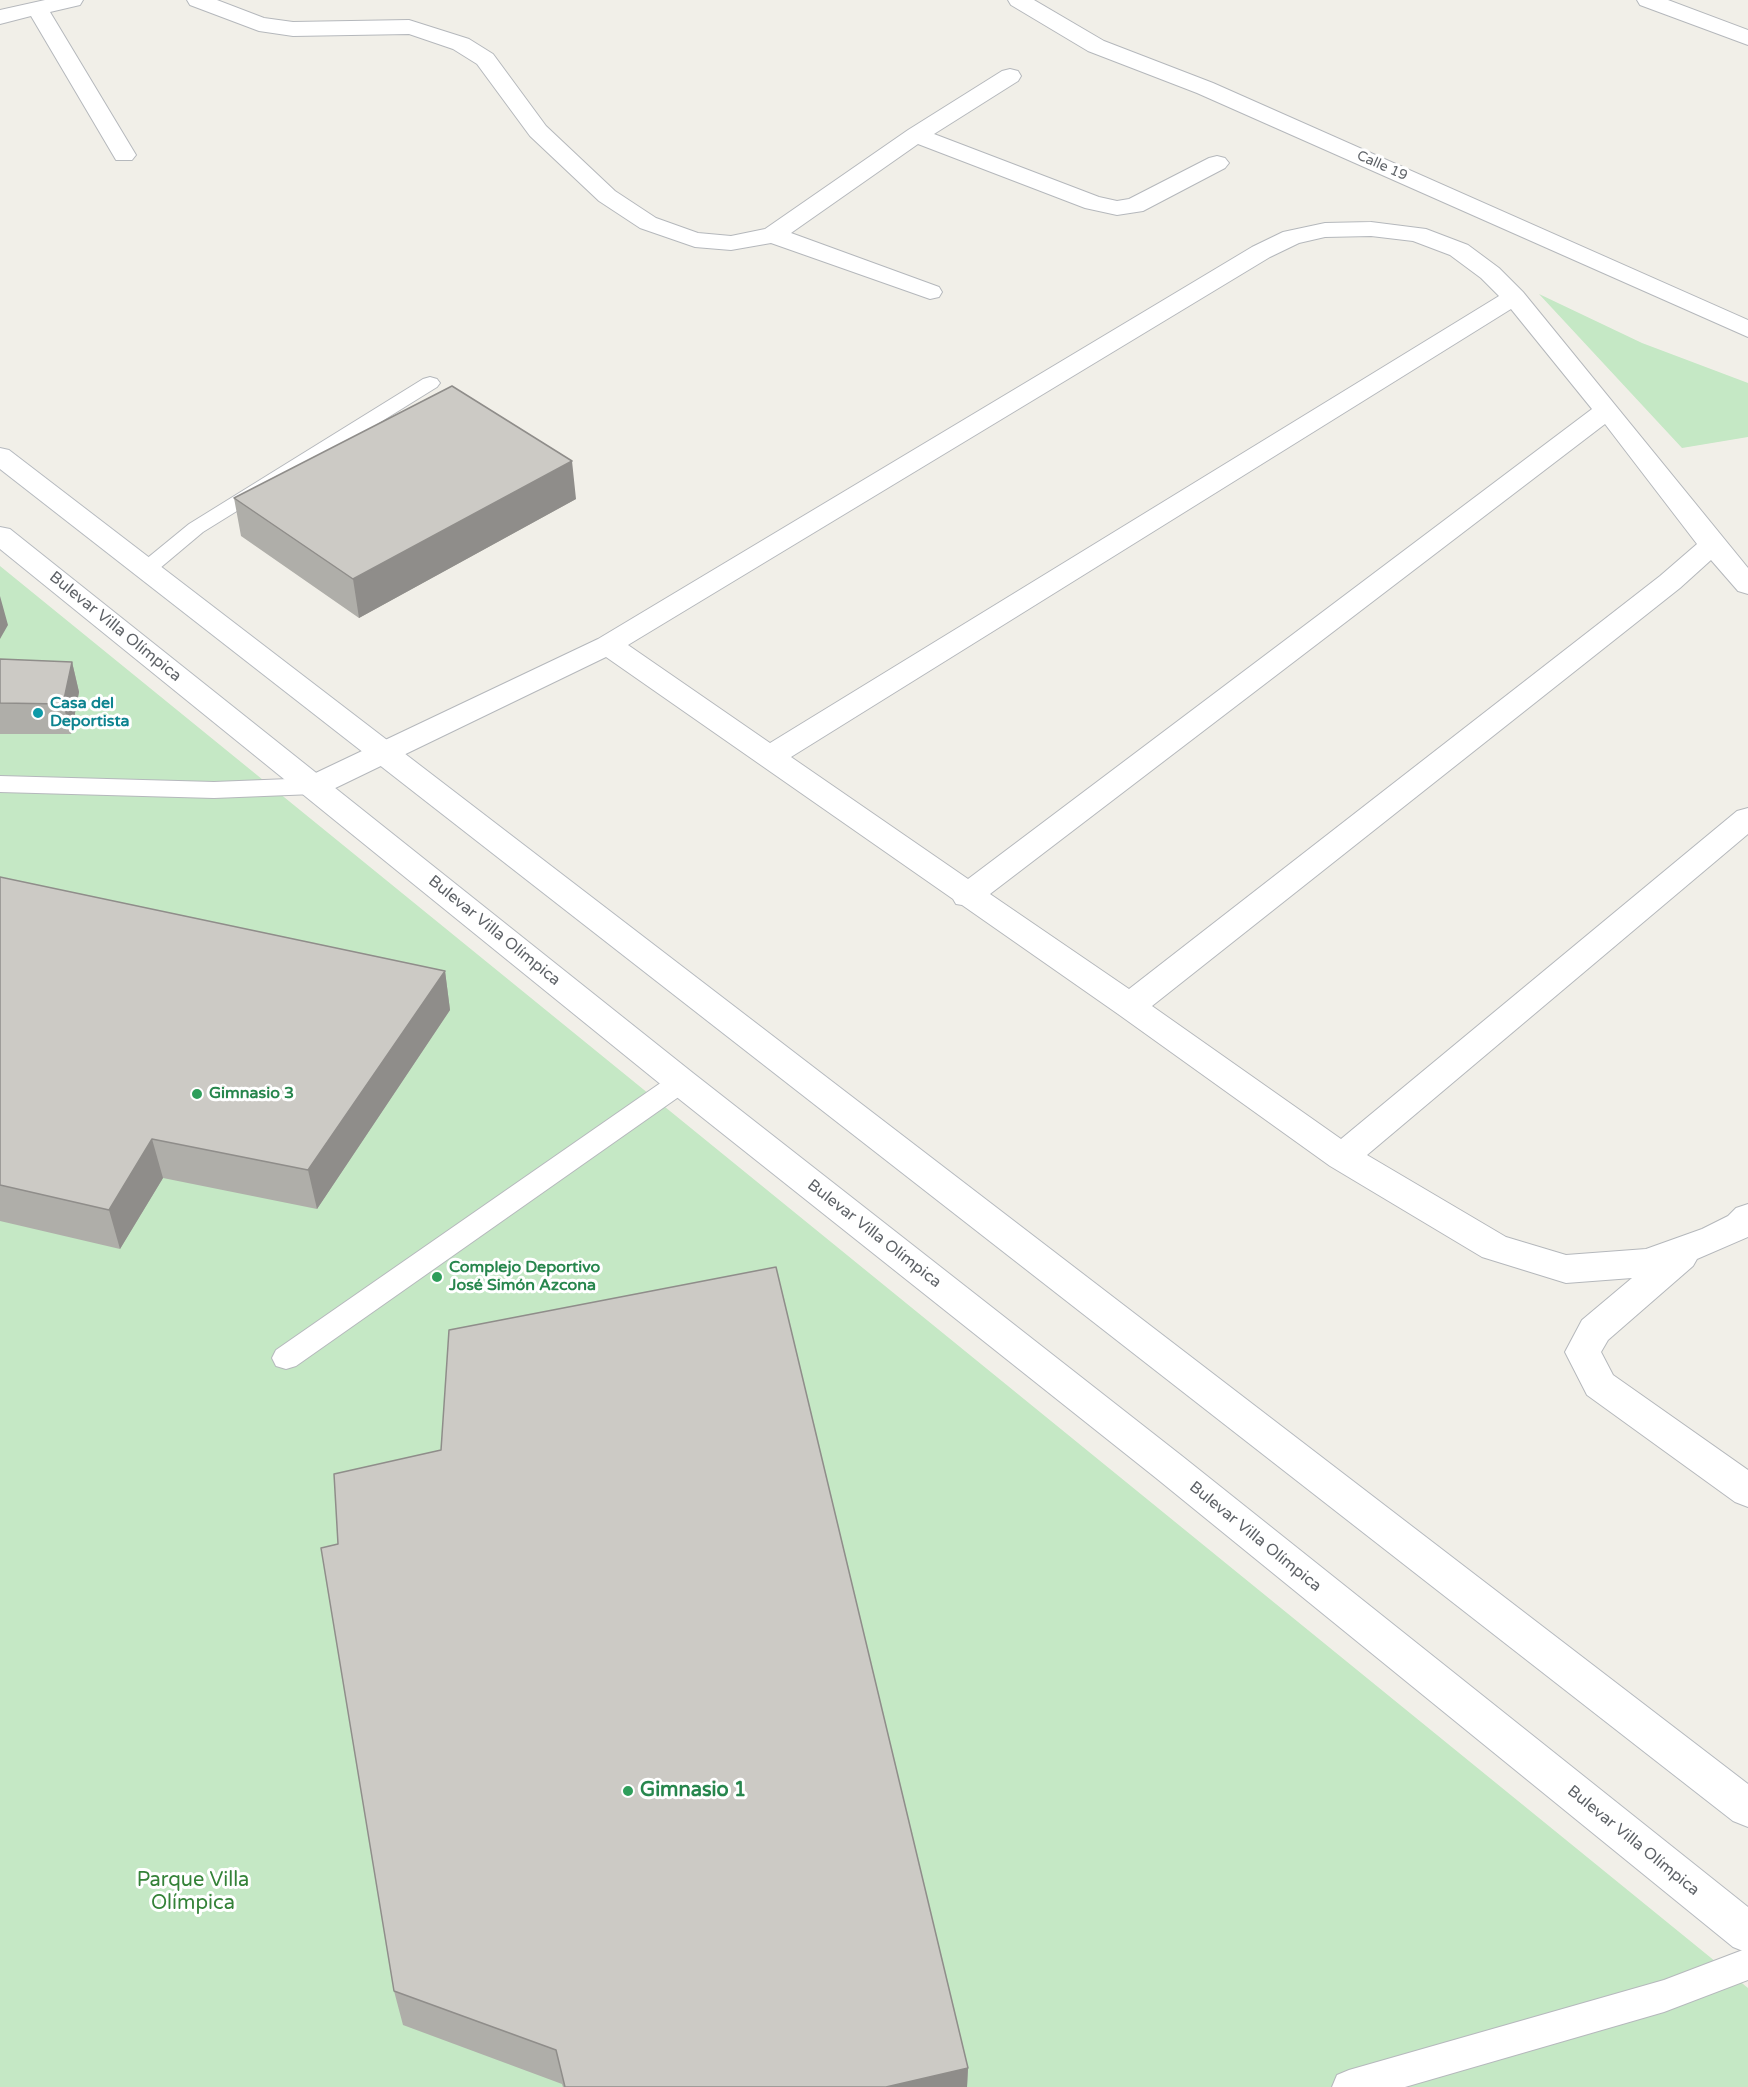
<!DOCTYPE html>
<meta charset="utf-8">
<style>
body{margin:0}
canvas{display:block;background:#f1efe8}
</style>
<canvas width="1748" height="2087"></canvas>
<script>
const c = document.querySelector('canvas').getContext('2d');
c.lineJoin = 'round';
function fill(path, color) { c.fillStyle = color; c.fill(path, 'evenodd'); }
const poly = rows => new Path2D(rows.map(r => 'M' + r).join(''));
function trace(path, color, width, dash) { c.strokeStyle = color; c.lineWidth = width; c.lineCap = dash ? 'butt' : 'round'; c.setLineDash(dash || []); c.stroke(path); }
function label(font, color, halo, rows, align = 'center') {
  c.font = font + ' "Varela Round",sans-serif'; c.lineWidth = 6; c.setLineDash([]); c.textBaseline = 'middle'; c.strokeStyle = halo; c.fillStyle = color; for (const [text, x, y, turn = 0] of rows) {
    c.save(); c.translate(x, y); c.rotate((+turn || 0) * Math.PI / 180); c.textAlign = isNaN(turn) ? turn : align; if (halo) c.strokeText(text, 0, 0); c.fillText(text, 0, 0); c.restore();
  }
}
const green = poly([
 [1539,294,1642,343,1748,383,1748,437,1682,448],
 [0,566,1748,1988,1748,2087,0,2087]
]);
const service = poly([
 [430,377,437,379,440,383,437,387,203,532,153,574,145,575,137,574,134,569,189,524,423,379,430,377],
 [0,776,214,782,314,778,322,781,326,786,322,791,314,794,214,798,0,792,0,776],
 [681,1073,690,1075,694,1082,690,1089,296,1366,286,1369,276,1366,272,1358,276,1350,672,1075,681,1073],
 [1748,1948,1748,1980,1664,2012,1405,2087,1332,2087,1337,2075,1349,2070,1664,1980,1748,1948]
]);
const minor = poly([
 [45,0,83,0,80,5,50,12,136,155,132,160,116,160,31,16,0,24,0,10,45,0],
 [187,0,217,0,264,18,293,22,409,20,469,39,493,54,546,126,615,191,656,218,698,233,731,236,765,229,908,130,1002,71,1010,69,1018,71,1021,76,1018,81,934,134,1099,197,1117,201,1129,199,1209,158,1217,156,1225,158,1229,163,1225,168,1143,211,1117,215,1085,208,918,144,791,233,939,287,942,292,939,297,930,299,771,243,731,250,695,247,640,228,599,201,530,136,477,64,453,49,409,34,293,36,259,31,190,5,187,0],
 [1008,0,1034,0,1104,41,1213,83,1748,320,1748,337,1197,93,1088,51,1011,5,1008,0],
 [1637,0,1668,0,1748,30,1748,45,1640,5,1637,0],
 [1371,222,1426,229,1468,245,1499,268,1523,292,1748,568,1748,594,1738,591,1711,560,1680,588,1152,1006,1341,1139,1737,811,1748,808,1748,834,1367,1155,1506,1237,1566,1255,1646,1249,1702,1229,1728,1216,1736,1208,1748,1204,1748,1237,1697,1259,1693,1266,1608,1340,1601,1352,1613,1375,1748,1470,1748,1507,1735,1502,1587,1395,1565,1352,1582,1320,1632,1278,1566,1283,1482,1257,1330,1166,1118,1014,962,905,956,904,953,899,606,657,325,793,314,796,303,793,299,786,303,779,598,639,1252,247,1283,232,1325,223,1371,222],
 [1371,236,1413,241,1450,255,1481,278,1499,296,770,743,628,645,1270,257,1299,243,1325,237,1371,236],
 [1511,309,1592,409,968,879,791,757,1511,309],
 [1605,424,1697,544,1660,576,1129,989,990,894,1605,424]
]);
const secondary = poly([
 [0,448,9,450,1748,1784,1748,1827,1733,1821,0,469,0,448],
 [0,527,10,529,693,1073,1182,1456,1748,1907,1748,1953,1733,1947,1156,1478,669,1091,0,549,0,527]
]);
const wall = poly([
 [234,498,576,499,359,618,241,536],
 [0,659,72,662,79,692,71,734,0,734],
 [0,877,445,971,450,1010,317,1209,163,1178,120,1249,0,1221],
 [394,1991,968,2068,967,2087,563,2087,562,2084,403,2025]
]);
const shadedWall = poly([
 [572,461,576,499,359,618,353,579],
 [0,596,8,625,0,639],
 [72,662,79,692,71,734,63,704],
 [445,971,450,1010,317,1209,308,1170],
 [152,1139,163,1178,120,1249,109,1210],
 [968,2068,967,2087,886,2087]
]);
const building = poly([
 [452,386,572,461,353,579,234,498,452,386],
 [0,659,72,662,63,704,0,703,0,659],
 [0,877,445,971,308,1170,152,1139,109,1210,0,1185,0,877],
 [776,1267,968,2068,886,2087,565,2087,556,2050,394,1991,321,1548,338,1544,334,1474,441,1450,449,1330,776,1267]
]);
const markers = [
 [38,713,6,"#0f9aa8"],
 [197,1094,6,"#2e9e5b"],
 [437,1277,6,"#2e9e5b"],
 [628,1791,6,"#2e9e5b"]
];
const farStreetnames = [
 ["Calle 19",1382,166,24]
];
const streetNames = [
 ["Bulevar Villa Olímpica",115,627,39],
 ["Bulevar Villa Olímpica",494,931,39],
 ["Bulevar Villa Olímpica",874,1234,38],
 ["Bulevar Villa Olímpica",1255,1537,39],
 ["Bulevar Villa Olímpica",1633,1841,39]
];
const cultureNames = [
 ["Casa del",50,704],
 ["Deportista",50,722]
];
const leisureNames = [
 ["Gimnasio 3",209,1094],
 ["Complejo Deportivo",449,1268],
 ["José Simón Azcona",449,1286]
];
const nearLeisurenames = [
 ["Gimnasio 1",640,1791]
];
const nearParknames = [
 ["Parque Villa",193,1881],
 ["Olímpica",193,1904]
];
fill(green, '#c5e8c5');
trace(service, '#b5b8bc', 2);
trace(minor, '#b5b8bc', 2);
trace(secondary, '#b6babf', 2);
fill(service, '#fff');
fill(minor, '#fff');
fill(secondary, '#fff');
fill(wall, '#afaea9');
fill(shadedWall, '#8f8d8a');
fill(building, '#cccac5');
trace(building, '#8f8d8a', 1.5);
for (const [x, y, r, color] of markers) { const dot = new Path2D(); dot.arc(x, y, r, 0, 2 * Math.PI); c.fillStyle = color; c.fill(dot); trace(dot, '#fff', 2); }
label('14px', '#5f6368', '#fff', farStreetnames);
label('16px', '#5f6368', '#fff', streetNames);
label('bold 16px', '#0d838f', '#fff', cultureNames, 'left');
label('bold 16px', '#27864d', '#fff', leisureNames, 'left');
label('bold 20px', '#27864d', '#fff', nearLeisurenames, 'left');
label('20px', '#348238', '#fff', nearParknames);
</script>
